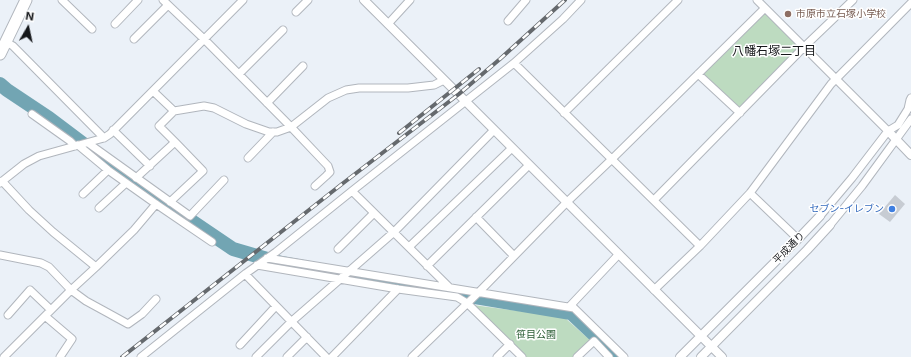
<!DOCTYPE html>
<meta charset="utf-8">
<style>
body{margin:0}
#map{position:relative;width:911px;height:357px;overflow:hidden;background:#ebf1f8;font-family:Inter,sans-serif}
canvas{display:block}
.north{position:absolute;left:8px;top:8px;width:40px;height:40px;-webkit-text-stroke:3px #fff;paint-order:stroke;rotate:9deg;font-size:11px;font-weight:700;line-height:16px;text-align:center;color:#15171a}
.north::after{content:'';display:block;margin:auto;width:14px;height:18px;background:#15171a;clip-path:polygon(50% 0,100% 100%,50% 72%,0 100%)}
</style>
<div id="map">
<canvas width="911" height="357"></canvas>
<div class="north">N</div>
</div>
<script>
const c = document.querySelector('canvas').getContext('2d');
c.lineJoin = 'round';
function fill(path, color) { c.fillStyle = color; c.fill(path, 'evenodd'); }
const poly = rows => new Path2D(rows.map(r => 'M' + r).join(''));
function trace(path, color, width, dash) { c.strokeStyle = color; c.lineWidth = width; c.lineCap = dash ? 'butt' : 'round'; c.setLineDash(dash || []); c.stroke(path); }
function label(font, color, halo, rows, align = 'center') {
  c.font = font + ' Inter,"Noto Sans JP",sans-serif'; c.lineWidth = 3; c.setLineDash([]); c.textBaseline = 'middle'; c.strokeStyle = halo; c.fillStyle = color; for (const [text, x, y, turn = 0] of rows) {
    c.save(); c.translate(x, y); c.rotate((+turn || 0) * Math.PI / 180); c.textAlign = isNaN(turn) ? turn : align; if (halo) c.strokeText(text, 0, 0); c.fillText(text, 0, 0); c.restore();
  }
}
const green = poly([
 [765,11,802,47,740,110,701,74],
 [473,305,564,317,591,341,574,357,524,357]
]);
const river = poly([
 [0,84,7,90,49,118,134,182,233,249,281,263,391,283,571,313,618,357]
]);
const building = poly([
 [895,195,905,204,890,222,879,214]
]);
const minor = poly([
 [62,0,92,29],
 [163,0,204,39,291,127,328,166,330,172,326,176,315,186],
 [757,0,888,131],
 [296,12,308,0],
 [508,21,526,0],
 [115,24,138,0],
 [388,24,410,0],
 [134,39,168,5],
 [6,42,13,46,104,138],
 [514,63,700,246],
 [239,74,283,30],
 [698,74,740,113],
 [153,91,174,111],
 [267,103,303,66],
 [564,113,678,0],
 [32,114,70,141,75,146],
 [113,130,150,166],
 [88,143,190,216,224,180],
 [78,145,108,170,156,204,212,242],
 [248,158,273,132],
 [136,178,175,142,159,126,174,111,204,106,214,108,246,124,269,132,277,132,291,127,328,98,346,90,359,88,408,88,434,85,444,80],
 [2,181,29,210,53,232,96,267],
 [0,183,24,164,39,156,86,143,104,138,110,134,243,0],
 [352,191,449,287],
 [750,193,798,239],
 [83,194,108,170],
 [654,200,804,47,853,0],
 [170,202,203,171,175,142],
 [99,208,126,183],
 [820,216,852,178,888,131,898,125,908,109,910,100,911,98],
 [476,217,514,256],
 [830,225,862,186,911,119],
 [409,247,512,148],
 [338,249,374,213],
 [0,255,41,263,49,267,71,290,86,301,108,313,128,324,142,314,156,299],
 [267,258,574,308,624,357],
 [257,265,398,289,457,297,467,303,522,357],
 [427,266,529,165],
 [245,274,326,357],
 [654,290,700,246,750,193,831,84,911,3],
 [569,307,619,254],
 [8,315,30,290,51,310],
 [45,316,72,339,60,357],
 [240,345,276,306],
 [4,357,71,290,96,267,134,230,156,204],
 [141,357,245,274,276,252,352,191,514,63,563,19,581,0],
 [256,357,291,322,394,232,494,130],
 [287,357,307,337],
 [332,357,398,289],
 [412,357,478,293,567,202,612,159,765,8],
 [497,357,510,344],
 [577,357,594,341,609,357]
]);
const tertiary = poly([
 [364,0,722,357],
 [888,131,911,155],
 [680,357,798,239,820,216],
 [701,357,807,250,830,225]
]);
const primary = poly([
 [0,54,26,0]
]);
const rail = poly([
 [399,133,479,69],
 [122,357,342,184,459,94,500,59,565,0]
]);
const markers = [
 [788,14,4,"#8d6e63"],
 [892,209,4,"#3f7fe0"]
];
const educationNames = [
 ["市原市立石塚小学校",796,14]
];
const shopNames = [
 ["セブン-イレブン",884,209]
];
const streetNames = [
 ["平成通り",789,248,-45]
];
const parkNames = [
 ["笹目公園",536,335]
];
const quarterNames = [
 ["八幡石塚二丁目",774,51]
];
fill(green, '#bddbc0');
trace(river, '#72a5b3', 14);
fill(building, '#c7ccd3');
trace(minor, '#b1b6bd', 9);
trace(tertiary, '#b1b6bd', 10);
trace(primary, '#b1b6bd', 13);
trace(minor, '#fff', 7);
trace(tertiary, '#fff', 8);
trace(primary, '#fff', 11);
trace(rail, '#65696d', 4);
trace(rail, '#fff', 2.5, [8]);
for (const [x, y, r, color] of markers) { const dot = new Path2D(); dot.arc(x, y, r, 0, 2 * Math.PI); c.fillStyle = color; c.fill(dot); trace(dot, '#fff', 1.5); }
label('10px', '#785e54', '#fff', educationNames, 'left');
label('10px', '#366cbe', '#fff', shopNames, 'right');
label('10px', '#15171a', '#fff', streetNames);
label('10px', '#285b32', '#fff', parkNames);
label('12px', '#15171a', '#fff', quarterNames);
</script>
